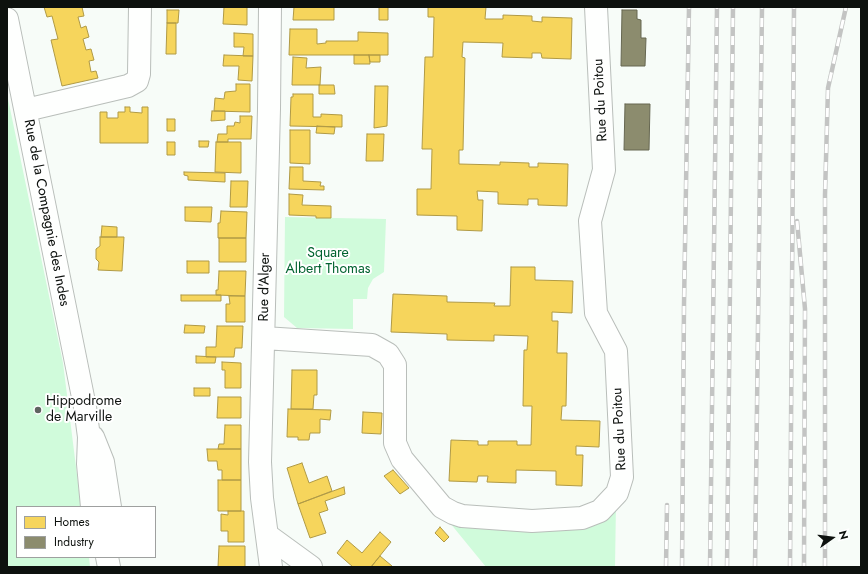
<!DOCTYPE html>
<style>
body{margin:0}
#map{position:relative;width:868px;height:574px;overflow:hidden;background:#f7fcf8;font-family:Jost,sans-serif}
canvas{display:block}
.frame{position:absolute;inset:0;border:8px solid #0d110e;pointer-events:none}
.legend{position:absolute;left:16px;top:506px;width:140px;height:52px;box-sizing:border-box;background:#fff;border:1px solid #9ea09f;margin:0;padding:5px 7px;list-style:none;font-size:12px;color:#0d110e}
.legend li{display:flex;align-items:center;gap:8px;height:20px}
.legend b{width:20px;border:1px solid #9ea09f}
.north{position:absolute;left:812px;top:518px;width:40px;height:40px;-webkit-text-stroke:3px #fff;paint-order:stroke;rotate:76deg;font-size:11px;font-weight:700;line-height:16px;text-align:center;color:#0d110e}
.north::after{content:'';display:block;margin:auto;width:14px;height:18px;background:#0d110e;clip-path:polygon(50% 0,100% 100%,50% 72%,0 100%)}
</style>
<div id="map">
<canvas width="868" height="574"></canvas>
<div class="frame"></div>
<ul class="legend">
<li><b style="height:11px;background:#f6d55c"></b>Homes</li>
<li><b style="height:11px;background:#8c8c6e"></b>Industry</li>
</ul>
<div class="north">N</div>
</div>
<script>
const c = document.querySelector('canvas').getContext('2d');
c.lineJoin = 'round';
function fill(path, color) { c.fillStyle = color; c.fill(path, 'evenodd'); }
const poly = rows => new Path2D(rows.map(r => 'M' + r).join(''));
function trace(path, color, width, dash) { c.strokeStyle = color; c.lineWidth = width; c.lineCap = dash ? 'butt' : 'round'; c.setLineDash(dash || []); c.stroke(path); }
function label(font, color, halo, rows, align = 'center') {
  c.font = font + ' Jost,sans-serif'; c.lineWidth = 4; c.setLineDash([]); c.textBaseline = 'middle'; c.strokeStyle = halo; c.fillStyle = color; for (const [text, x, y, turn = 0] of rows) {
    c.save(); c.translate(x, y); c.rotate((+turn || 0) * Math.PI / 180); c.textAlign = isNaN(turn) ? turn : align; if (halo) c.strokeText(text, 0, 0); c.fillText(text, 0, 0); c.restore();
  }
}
const green = poly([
 [7,94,63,363,81,507,17,507,17,557,89,557,90,567,7,567],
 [285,217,386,219,384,272,373,279,368,288,367,299,353,299,353,329,297,328,284,317],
 [616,503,615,567,486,567,450,523]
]);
const homes = poly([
 [44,7,82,7,84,16,78,17,81,28,86,26,89,37,83,39,86,50,91,49,94,60,89,61,91,72,96,71,98,78,62,86,51,40,58,39,52,16,47,17,44,7],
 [224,7,247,7,247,25,223,24,224,7],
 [294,7,334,7,334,20,293,20,294,7],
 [379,7,388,7,388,20,379,20,379,7],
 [428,7,486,7,485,19,503,19,503,15,532,16,532,21,542,22,542,17,572,18,571,59,542,58,541,53,532,53,532,58,502,57,503,43,463,42,462,57,465,58,463,150,459,150,459,164,500,165,500,162,529,163,529,167,538,167,538,163,568,164,567,206,538,205,538,199,528,199,528,205,498,204,498,192,477,191,478,200,483,200,482,231,457,230,457,216,417,215,417,189,431,189,432,149,422,149,425,57,433,57,434,17,428,17,428,7],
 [167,10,179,10,178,23,167,23,167,10],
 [167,23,176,23,176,54,166,54,167,23],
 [290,29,317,29,317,44,326,43,326,41,358,41,358,32,388,33,388,55,289,55,290,29],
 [234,33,253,34,253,56,243,56,244,47,234,47,234,33],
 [224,55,253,56,252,81,238,80,239,66,223,66,224,55],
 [354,55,369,55,370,64,354,64,354,55],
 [369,55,380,55,380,62,370,62,369,55],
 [293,57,307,58,306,68,321,67,320,85,292,85,293,57],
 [236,84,250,84,250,112,214,111,215,98,224,99,225,92,236,91,236,84],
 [319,85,334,85,335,94,319,94,319,85],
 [375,86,388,86,387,126,374,128,375,86],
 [293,94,313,94,313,117,321,117,321,114,342,115,342,127,290,126,291,97,293,97,293,94],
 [125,107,130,107,130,112,142,113,142,107,148,107,148,143,100,143,100,112,107,112,107,118,118,118,118,112,125,112,125,107],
 [212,111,225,111,225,120,211,121,212,111],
 [240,116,252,116,251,139,228,139,228,142,217,142,218,134,227,134,227,126,234,126,235,122,240,123,240,116],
 [167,119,175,119,175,131,167,131,167,119],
 [317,126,335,127,334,134,316,133,317,126],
 [290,130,310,130,310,164,290,163,290,130],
 [367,134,384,134,383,161,366,161,367,134],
 [199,141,209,141,208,147,199,147,199,141],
 [167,142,175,142,175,155,167,155,167,142],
 [216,142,241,142,241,173,215,172,216,142],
 [290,167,303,167,303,181,321,182,320,186,324,186,324,190,289,189,290,167],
 [184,172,225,173,225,182,188,180,188,176,184,175,184,172],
 [231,181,248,181,247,207,230,207,231,181],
 [289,194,303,195,302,205,331,206,331,218,316,218,316,216,289,215,289,194],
 [185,207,212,207,211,222,185,221,185,207],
 [221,211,247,212,246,238,218,238,218,223,220,223,221,211],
 [102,226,117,227,117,237,101,237,102,226],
 [100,237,124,237,122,271,98,270,99,262,96,259,96,249,100,246,100,237],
 [219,238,246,238,246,262,219,262,219,238],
 [187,261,209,261,209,273,187,273,187,261],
 [511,267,535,267,535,280,573,281,572,313,552,312,552,321,558,321,557,353,567,353,566,406,562,406,561,420,600,421,599,447,576,446,576,455,583,455,582,486,556,485,556,471,516,470,516,483,487,482,488,476,478,476,477,482,449,481,451,440,478,441,478,445,488,445,488,441,517,441,517,445,531,445,532,406,523,406,524,350,527,350,528,336,494,335,494,341,447,340,447,334,391,332,393,294,447,296,447,302,495,303,494,306,510,306,511,267],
 [219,271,246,271,245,296,216,295,216,290,218,290,219,271],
 [181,295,221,295,221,301,181,301,181,295],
 [229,296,245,296,245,322,226,322,226,304,230,304,229,296],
 [185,325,205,326,204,333,184,333,185,325],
 [217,326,243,326,242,348,235,348,234,357,206,357,206,347,216,347,217,326],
 [196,356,216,357,215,363,196,363,196,356],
 [222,362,241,363,241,388,225,388,225,370,222,370,222,362],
 [292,370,317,370,317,395,314,395,313,409,291,409,292,370],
 [194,388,210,388,210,396,194,396,194,388],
 [218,397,241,397,241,418,217,418,218,397],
 [288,409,331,410,330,420,320,419,320,433,310,433,309,440,298,440,298,437,287,437,288,409],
 [363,412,382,413,381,434,362,433,363,412],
 [225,425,241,425,241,449,218,449,219,444,224,444,225,425],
 [207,449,241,449,241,480,222,480,222,470,218,470,217,461,208,461,207,449],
 [302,463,309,483,327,476,332,491,298,504,287,468,302,463],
 [393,470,409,488,400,494,384,476,393,470],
 [218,480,241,480,241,511,218,511,218,480],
 [344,487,345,494,325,501,328,510,319,513,326,533,310,538,298,504,344,487],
 [228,511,244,511,244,542,228,542,228,531,221,531,221,514,228,515,228,511],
 [440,527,449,537,444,542,435,533,440,527],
 [380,532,391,542,371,567,353,567,337,553,347,540,362,553,380,532],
 [219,546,245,546,245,567,218,567,219,546],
 [380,556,392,566,391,567,371,567,380,556]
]);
const industry = poly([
 [622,10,637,10,637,19,641,20,641,38,646,38,645,66,621,66,622,10],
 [625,104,650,104,649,150,624,150,625,104]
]);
const street = poly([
 [270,7,269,109,260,462,262,498,271,567],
 [7,19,85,407,89,437,88,464,92,507],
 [26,110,128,86,137,81,139,74,140,7],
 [264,338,372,345,388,354,395,365,395,443,402,459,442,507,453,513,462,516,532,521,582,518,600,511,617,493,622,477,616,351,596,313,590,221,604,170,596,7],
 [93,437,103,462,110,507],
 [267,535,311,567],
 [107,557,109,567]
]);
const rail = poly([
 [797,221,805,309,804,567],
 [666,567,667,505],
 [682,567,684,305,689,7],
 [710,567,717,7],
 [727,567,733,7],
 [755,567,762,7],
 [790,567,794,7],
 [825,567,825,195,828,88,846,7]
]);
const markers = [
 [38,410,4,"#5f6360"]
];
const streetNames = [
 ["Rue du Poitou",601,100,-93],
 ["Rue de la Compagnie des Indes",46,213,79],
 ["Rue d'Alger",265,287,-89],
 ["Rue du Poitou",620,429,-93]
];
const parkNames = [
 ["Square",328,254],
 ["Albert Thomas",328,270]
];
const poiNames = [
 ["Hippodrome",46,402],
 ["de Marville",46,418]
];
fill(green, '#d0fbdb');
fill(homes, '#f6d55c');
trace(homes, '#b09a45', 1);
fill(industry, '#8c8c6e');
trace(industry, '#666751', 1);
trace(street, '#b9beba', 24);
trace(street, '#fefffe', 22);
trace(rail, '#c3c4c3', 4.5);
trace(rail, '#fff', 3, [9]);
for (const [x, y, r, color] of markers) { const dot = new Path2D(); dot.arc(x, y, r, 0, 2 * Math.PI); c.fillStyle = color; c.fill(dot); trace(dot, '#fff', 1.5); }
label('14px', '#0d110e', '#fff', streetNames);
label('14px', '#00622f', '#fff', parkNames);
label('14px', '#0d110e', '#fff', poiNames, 'left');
</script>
